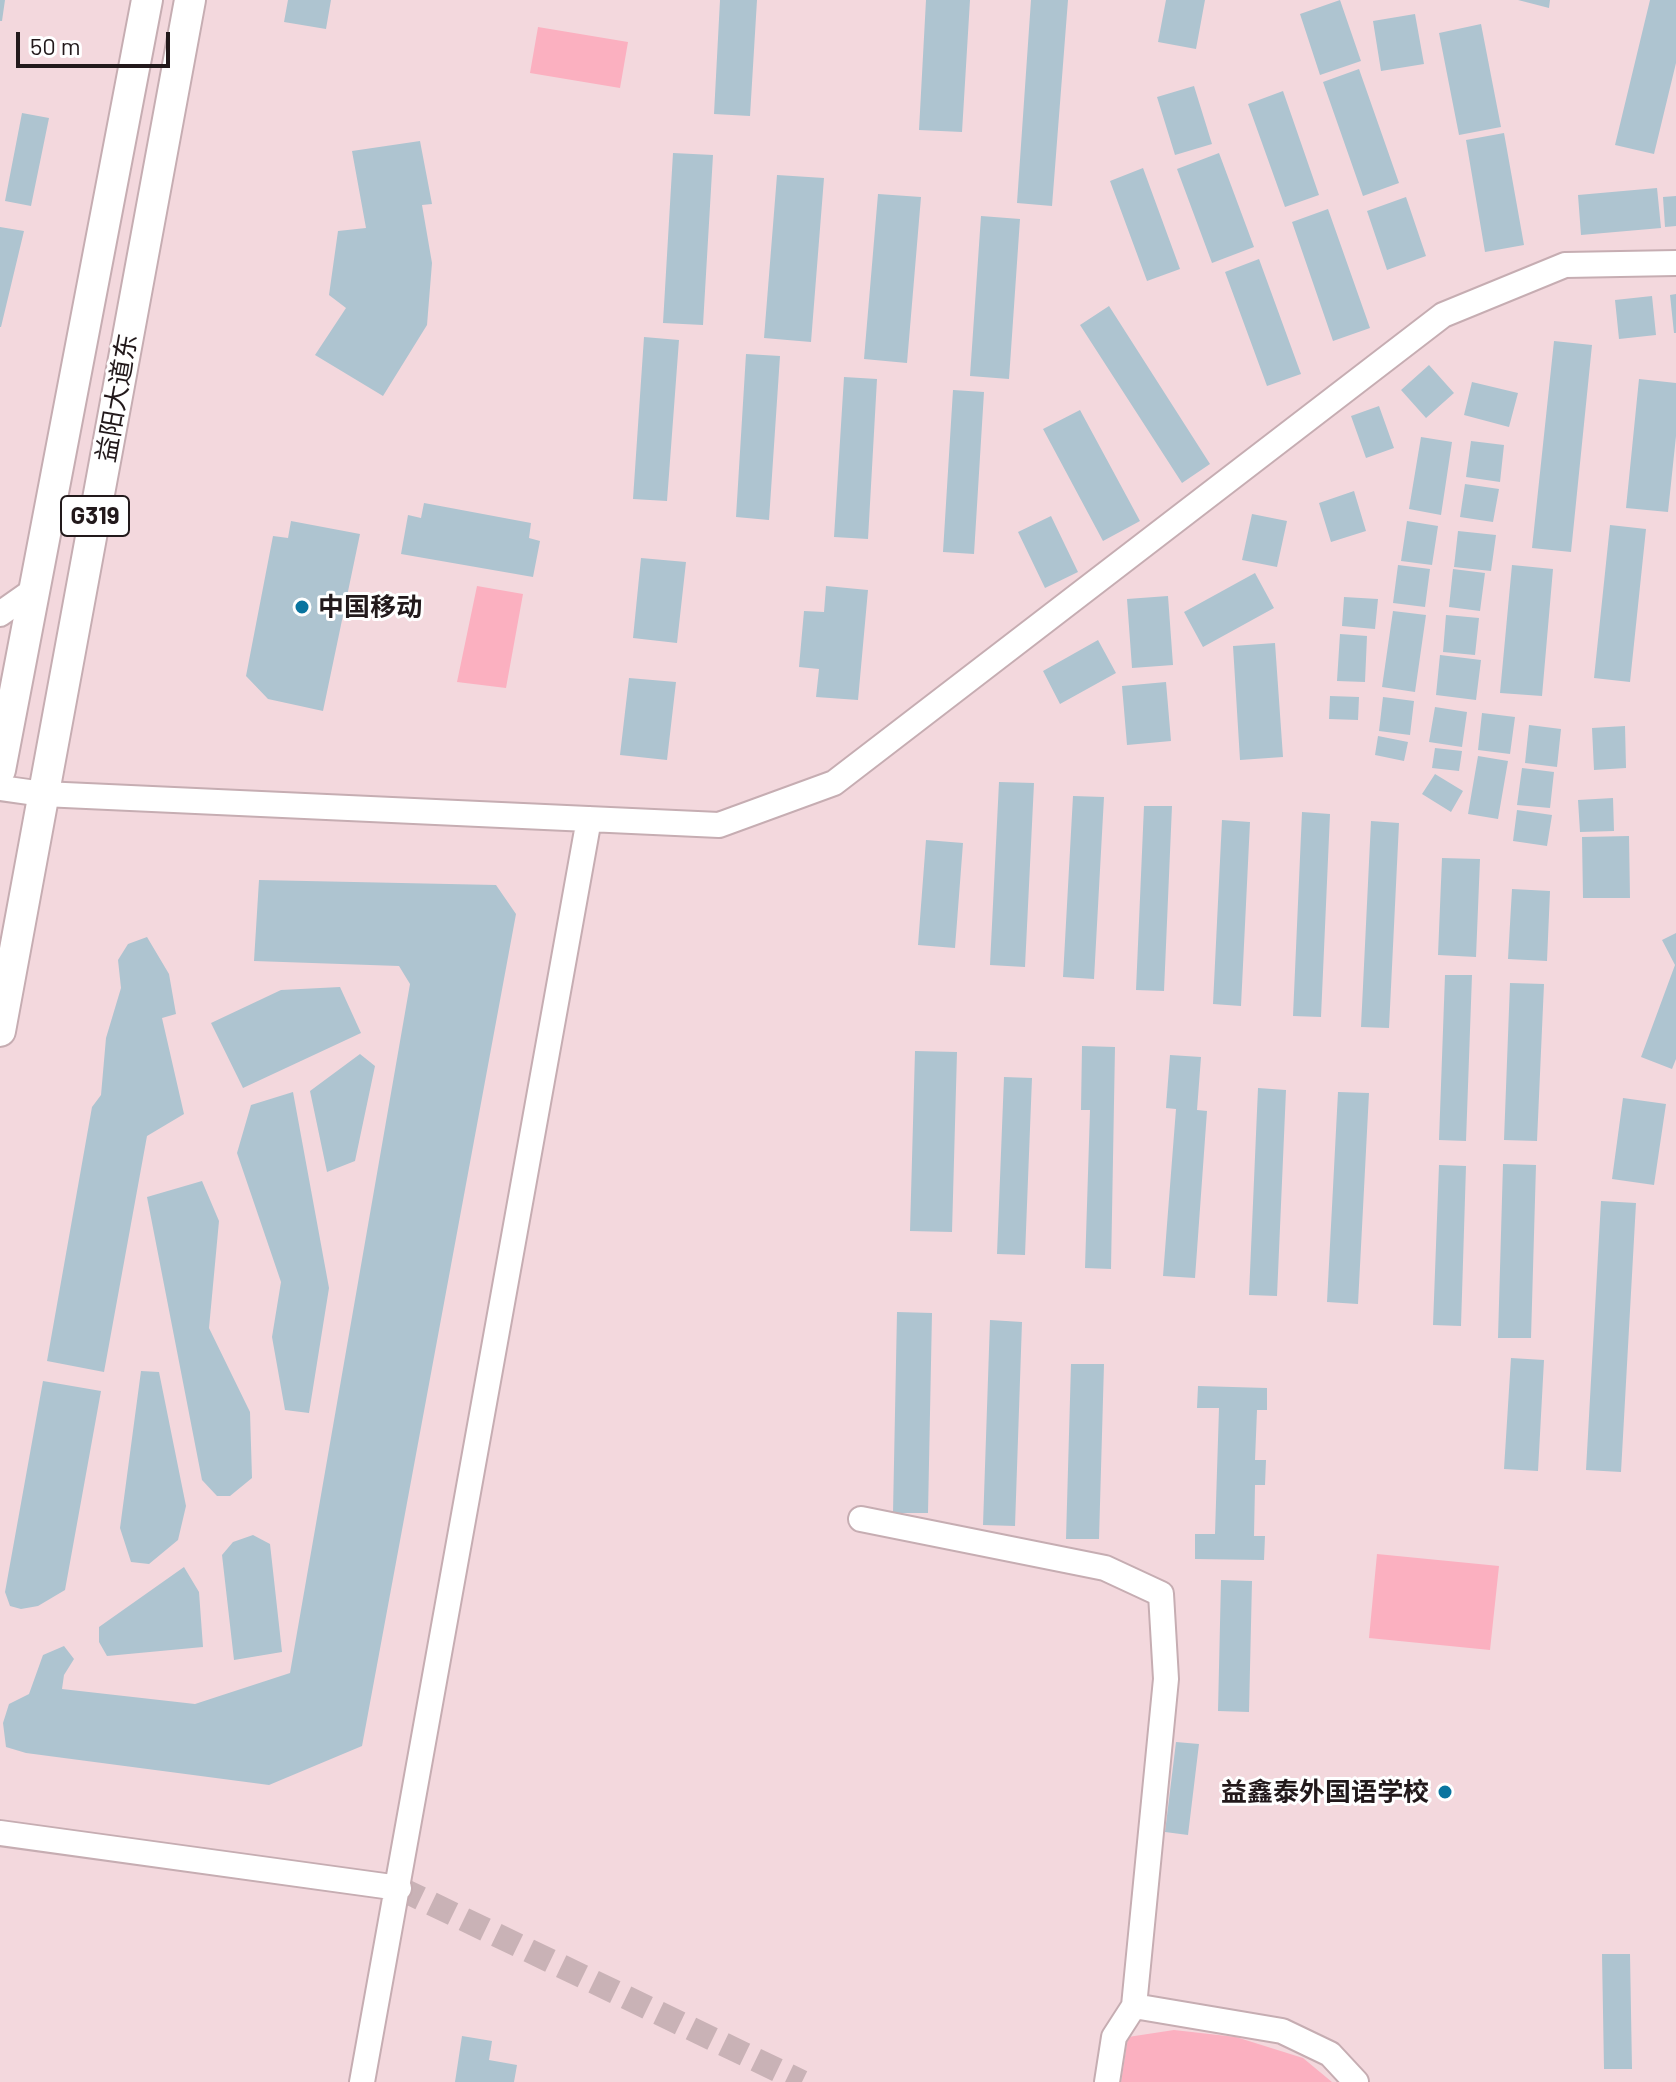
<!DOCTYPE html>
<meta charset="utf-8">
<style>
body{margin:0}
#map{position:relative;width:1676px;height:2082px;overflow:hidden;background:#f3d8dd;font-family:Barlow,sans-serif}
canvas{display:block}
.scale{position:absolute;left:16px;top:32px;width:154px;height:36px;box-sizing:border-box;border:4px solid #22191b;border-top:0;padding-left:10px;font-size:24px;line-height:28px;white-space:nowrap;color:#22191b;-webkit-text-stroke:6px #fff;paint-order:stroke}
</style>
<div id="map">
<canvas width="1676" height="2082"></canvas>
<div class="scale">50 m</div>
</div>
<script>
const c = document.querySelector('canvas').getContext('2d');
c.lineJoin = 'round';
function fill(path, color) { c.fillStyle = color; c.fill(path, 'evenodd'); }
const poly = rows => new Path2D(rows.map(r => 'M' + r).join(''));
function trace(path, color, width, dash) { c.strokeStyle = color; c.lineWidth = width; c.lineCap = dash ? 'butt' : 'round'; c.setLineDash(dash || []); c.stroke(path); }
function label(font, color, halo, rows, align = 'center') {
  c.font = font + ' Barlow,"Noto Sans SC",sans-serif'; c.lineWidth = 6; c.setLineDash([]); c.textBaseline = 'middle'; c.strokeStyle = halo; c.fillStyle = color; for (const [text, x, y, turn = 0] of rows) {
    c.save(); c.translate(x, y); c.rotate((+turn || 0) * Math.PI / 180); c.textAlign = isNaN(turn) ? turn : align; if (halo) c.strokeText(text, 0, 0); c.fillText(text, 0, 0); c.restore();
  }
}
const green = poly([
 [538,27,628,42,620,88,530,73],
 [477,586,523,594,506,688,457,682],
 [1377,1554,1499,1566,1490,1650,1369,1638],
 [1174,2030,1236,2037,1303,2058,1332,2082,1121,2082,1128,2037]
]);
const building = poly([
 [0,0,5,0,2,21,0,21],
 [288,0,331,0,326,29,284,22],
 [720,0,757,0,750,116,714,114],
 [926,0,970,0,962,132,919,130],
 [1031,0,1068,0,1052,206,1017,203],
 [1166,0,1205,0,1196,49,1158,42],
 [1340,0,1361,61,1320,75,1300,14],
 [1518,0,1550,0,1549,8],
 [1650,0,1676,0,1676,63,1654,154,1615,145],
 [1415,14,1424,64,1381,71,1373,21],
 [1481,24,1501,127,1459,135,1439,33],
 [1359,69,1399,183,1363,196,1323,82],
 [1194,86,1212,144,1175,155,1157,97],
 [1283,91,1319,195,1285,207,1248,104],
 [22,113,49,118,31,206,5,201],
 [1504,133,1524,245,1485,252,1466,140],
 [420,141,432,204,422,205,432,263,427,325,383,396,315,355,346,308,329,295,338,231,366,228,352,151],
 [673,153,713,155,703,325,663,323],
 [1219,153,1254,247,1212,263,1177,169],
 [1143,168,1180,269,1147,281,1110,181],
 [777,175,824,178,811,342,764,338],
 [1657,188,1661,228,1581,235,1578,195],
 [878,194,921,197,907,363,864,359],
 [1676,196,1676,226,1665,227,1663,197],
 [1406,197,1426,256,1387,270,1367,211],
 [1328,209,1370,328,1333,341,1292,222],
 [981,216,1020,219,1009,379,970,376],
 [0,227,24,231,1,327,0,327],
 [1259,259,1301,374,1267,386,1225,272],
 [1676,294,1676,333,1674,333,1670,295],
 [1652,296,1656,335,1619,339,1615,300],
 [1109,306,1210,464,1182,483,1080,325],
 [644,337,679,340,667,501,633,499],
 [1554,341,1592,345,1571,552,1532,548],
 [746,354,780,356,769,520,736,517],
 [1429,365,1454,393,1426,418,1401,390],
 [844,377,877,379,868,539,834,537],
 [1639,379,1676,383,1676,436,1668,512,1626,508],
 [1472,382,1518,393,1509,427,1464,415],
 [953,390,984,392,974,554,943,552],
 [1379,406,1394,448,1366,458,1351,416],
 [1080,410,1140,521,1103,541,1043,429],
 [1421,437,1452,442,1441,515,1409,509],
 [1471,441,1504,445,1500,482,1466,477],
 [1465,484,1499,489,1493,522,1460,517],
 [1354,491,1366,531,1331,542,1319,503],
 [424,503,531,523,529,538,540,541,533,577,401,554,408,515,421,518],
 [1252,514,1287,521,1277,567,1242,560],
 [1051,516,1078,572,1045,588,1018,532],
 [291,521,360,534,323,711,268,699,246,676,273,536,288,538],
 [1407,521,1438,526,1432,565,1401,561],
 [1610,525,1646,529,1630,682,1594,678],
 [1458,531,1496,535,1491,571,1454,567],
 [641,558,686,562,677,643,633,638],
 [1398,565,1430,569,1425,607,1393,603],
 [1512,565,1553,569,1542,696,1500,693],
 [1453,569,1485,573,1480,611,1449,607],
 [1255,573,1274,608,1203,647,1184,612],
 [826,586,868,590,858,700,816,697,819,669,799,667,804,611,824,612],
 [1168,596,1173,665,1132,668,1127,599],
 [1344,597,1378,599,1375,629,1342,626],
 [1393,611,1426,615,1415,692,1382,687],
 [1446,615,1479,618,1475,655,1443,652],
 [1340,634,1367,636,1365,682,1337,681],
 [1098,640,1116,673,1060,704,1043,671],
 [1275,643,1283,757,1240,760,1233,646],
 [1440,655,1481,660,1476,700,1436,695],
 [629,678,676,682,667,760,620,755],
 [1166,682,1171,741,1127,745,1122,686],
 [1330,696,1359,697,1358,720,1329,719],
 [1383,697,1414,701,1410,735,1379,731],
 [1435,707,1467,712,1462,747,1429,742],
 [1482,713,1515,717,1510,754,1478,750],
 [1529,725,1561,729,1557,767,1525,763],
 [1625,726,1626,768,1594,770,1592,728],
 [1378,736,1408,742,1404,761,1375,755],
 [1435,748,1462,751,1459,771,1432,768],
 [1478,756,1508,761,1498,819,1468,814],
 [1522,768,1554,772,1550,808,1517,805],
 [1435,774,1463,791,1451,812,1422,794],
 [999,782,1034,783,1025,967,990,965],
 [1073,796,1104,797,1094,979,1063,977],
 [1613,798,1614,831,1580,832,1578,800],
 [1144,806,1172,806,1164,991,1136,990],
 [1517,810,1552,815,1547,846,1513,841],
 [1302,812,1330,814,1321,1017,1293,1016],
 [1222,820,1250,822,1241,1006,1213,1004],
 [1371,821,1399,823,1389,1028,1361,1027],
 [1629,836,1630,898,1583,898,1582,837],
 [926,840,963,843,955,948,918,945],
 [1442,858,1480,859,1476,957,1438,955],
 [259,880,496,885,516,914,362,1746,269,1785,26,1753,6,1747,3,1723,9,1704,29,1694,43,1655,64,1646,74,1659,64,1675,62,1689,195,1704,290,1673,410,984,399,966,254,961],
 [1512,889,1550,891,1547,961,1508,959],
 [1676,933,1676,1059,1672,1069,1641,1057,1675,965,1662,940],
 [147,937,169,974,176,1014,162,1018,184,1114,147,1136,104,1372,47,1361,92,1107,101,1095,106,1038,121,988,118,960,128,944],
 [1445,975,1472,975,1466,1141,1439,1140],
 [1510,983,1544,984,1537,1141,1504,1140],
 [340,987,361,1033,243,1088,211,1023,281,990],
 [1082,1046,1115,1047,1111,1269,1085,1268,1090,1110,1081,1110],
 [915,1051,957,1052,952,1232,910,1231],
 [360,1054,375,1066,355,1161,327,1172,310,1091],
 [1170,1055,1201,1057,1197,1110,1207,1111,1195,1278,1163,1276,1176,1109,1166,1108],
 [1004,1077,1032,1078,1025,1255,997,1254],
 [1258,1088,1286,1090,1277,1296,1249,1295],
 [293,1092,329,1288,309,1413,285,1410,272,1337,281,1282,237,1153,251,1105],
 [1338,1092,1369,1093,1358,1304,1327,1302],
 [1623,1098,1666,1104,1654,1185,1612,1179],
 [1503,1164,1536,1165,1531,1338,1498,1338],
 [1439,1165,1466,1166,1461,1326,1433,1325],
 [202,1181,219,1221,209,1328,250,1412,252,1478,230,1496,217,1496,202,1480,147,1197],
 [1601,1201,1636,1203,1621,1472,1586,1470],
 [897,1312,932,1313,928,1513,893,1513],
 [990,1320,1022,1322,1015,1526,983,1525],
 [1511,1358,1544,1360,1538,1471,1504,1469],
 [1071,1364,1104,1364,1099,1539,1066,1539],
 [141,1371,159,1372,186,1506,178,1540,149,1564,131,1562,120,1528],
 [43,1381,101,1391,65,1590,38,1606,21,1609,10,1606,5,1592],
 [1198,1386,1267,1388,1267,1410,1257,1410,1255,1460,1266,1460,1265,1485,1255,1485,1254,1536,1265,1536,1264,1560,1195,1559,1195,1534,1215,1534,1219,1408,1197,1408],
 [253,1535,270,1544,282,1652,234,1660,222,1555,233,1542],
 [184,1567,199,1592,203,1647,107,1656,99,1642,99,1627],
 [1221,1580,1252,1581,1249,1712,1218,1711],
 [1176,1742,1199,1744,1188,1835,1165,1832],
 [1602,1954,1630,1954,1632,2069,1604,2069],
 [462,2036,492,2041,489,2060,517,2065,514,2082,455,2082]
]);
const minorTunnel = poly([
 [399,1888,802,2082]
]);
const minor = poly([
 [0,614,34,590],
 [0,788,43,794,719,825,834,783,1443,315,1565,265,1676,263],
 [861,1519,1105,1568,1161,1594,1166,1679,1134,2006,1282,2031,1330,2054,1356,2082],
 [0,1833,399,1888],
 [362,2082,589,819],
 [1107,2082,1114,2037,1134,2006]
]);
const major = poly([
 [0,770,147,0],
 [0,1031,190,0]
]);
const markers = [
 [302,607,8,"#09749f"],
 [1445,1792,8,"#09749f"]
];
const shields = [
 [95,516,68]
];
const shieldNames = [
 ["G319",95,516]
];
const streetNames = [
 ["益阳大道东",117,398,-80]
];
const poiNames = [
 ["中国移动",318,607],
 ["益鑫泰外国语学校",1429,1792,"right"]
];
fill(green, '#fbb0c0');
fill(building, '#aec4d0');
trace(minorTunnel, '#c9b2b6', 24, [24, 12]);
trace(minor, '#c6adb2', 28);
trace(major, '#c6adb2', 34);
trace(minor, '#fff', 24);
trace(major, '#fff', 30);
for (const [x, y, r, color] of markers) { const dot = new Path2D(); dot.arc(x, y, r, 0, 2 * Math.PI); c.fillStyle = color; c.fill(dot); trace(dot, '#fff', 3); }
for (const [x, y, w] of shields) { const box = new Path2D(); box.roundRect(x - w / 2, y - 20, w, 40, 6); c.fillStyle = '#fff'; c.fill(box); trace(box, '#22191b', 2); }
label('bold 24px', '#22191b', null, shieldNames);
label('26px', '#22191b', '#fff', streetNames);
label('bold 26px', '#22191b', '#fff', poiNames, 'left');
</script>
